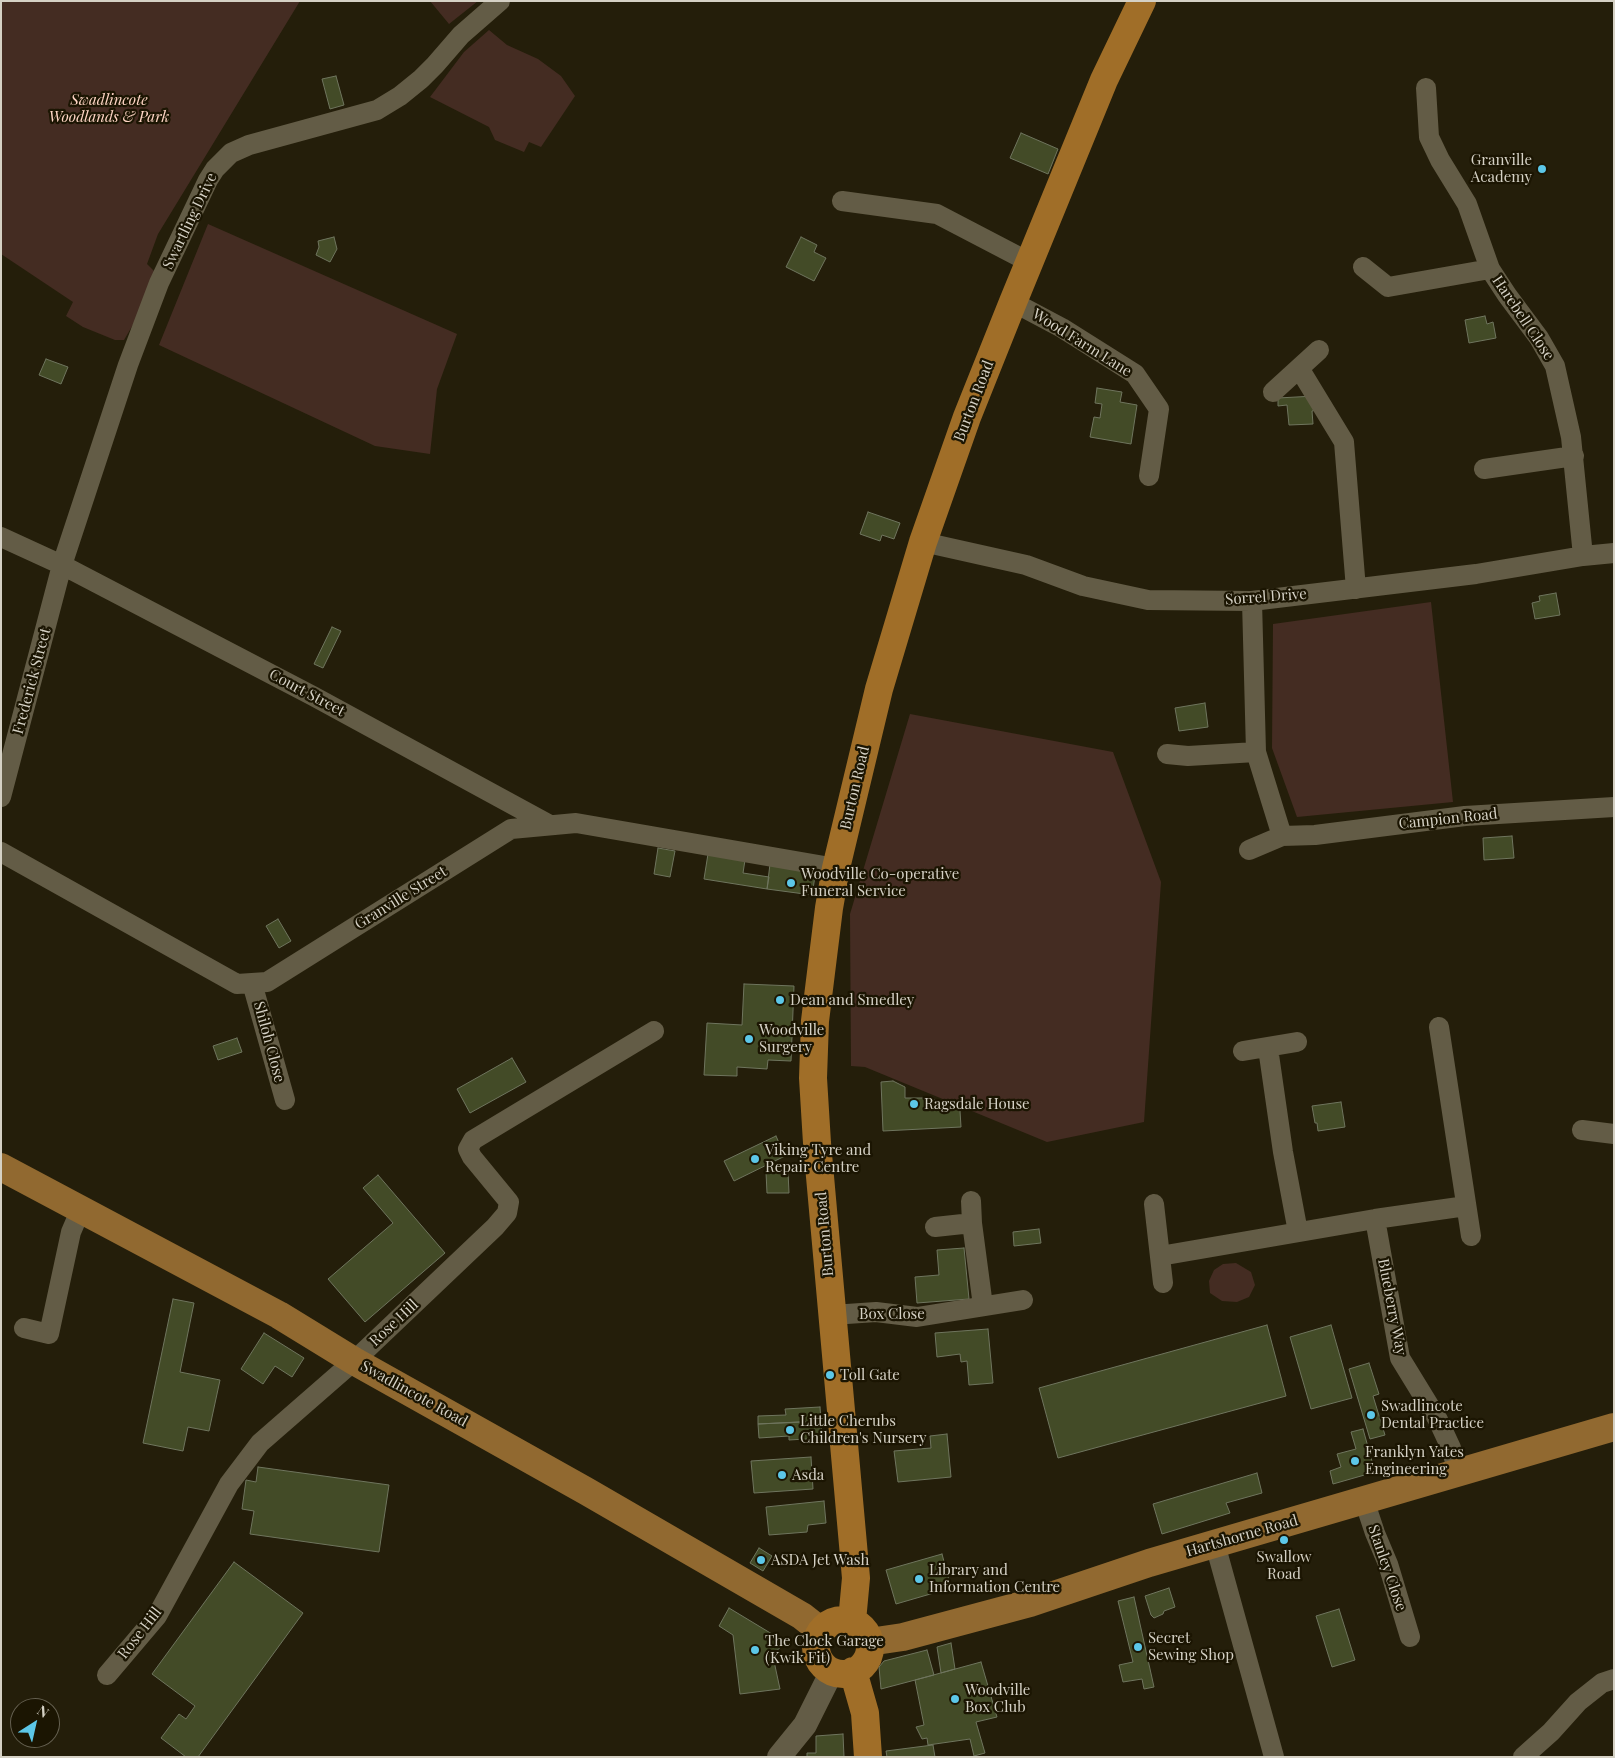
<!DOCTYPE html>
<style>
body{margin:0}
#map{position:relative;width:1615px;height:1758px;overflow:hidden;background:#241e0a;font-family:"Playfair Display",serif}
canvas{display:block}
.frame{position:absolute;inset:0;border:2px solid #d5d1c5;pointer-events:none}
.north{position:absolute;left:10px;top:1698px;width:50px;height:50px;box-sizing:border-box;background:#1b1502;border:1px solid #656050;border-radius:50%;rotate:35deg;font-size:14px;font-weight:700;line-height:20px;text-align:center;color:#d5d1c5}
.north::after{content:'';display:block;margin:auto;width:18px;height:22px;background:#5cc7e8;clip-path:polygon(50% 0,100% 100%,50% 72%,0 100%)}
</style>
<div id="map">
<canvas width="1615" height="1758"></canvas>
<div class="frame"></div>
<div class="north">N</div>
</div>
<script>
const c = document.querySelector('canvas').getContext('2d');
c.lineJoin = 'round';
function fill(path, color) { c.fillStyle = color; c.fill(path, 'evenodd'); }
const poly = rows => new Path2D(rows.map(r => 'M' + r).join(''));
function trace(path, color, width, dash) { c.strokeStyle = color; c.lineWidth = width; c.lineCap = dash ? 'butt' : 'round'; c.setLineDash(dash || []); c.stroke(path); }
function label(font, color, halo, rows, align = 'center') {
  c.font = font + ' "Playfair Display",serif'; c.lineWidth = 4.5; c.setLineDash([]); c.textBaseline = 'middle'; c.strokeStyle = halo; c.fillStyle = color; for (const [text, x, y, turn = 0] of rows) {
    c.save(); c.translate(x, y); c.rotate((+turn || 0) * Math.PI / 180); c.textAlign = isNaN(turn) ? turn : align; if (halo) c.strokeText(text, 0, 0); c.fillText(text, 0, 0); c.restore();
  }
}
const green = poly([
 [1,1,300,1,158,234,147,264,155,272,134,323,124,340,115,340,83,327,66,316,73,302,1,254],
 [430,1,478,1,449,24],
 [489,30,507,45,538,59,561,76,575,96,541,147,529,142,524,152,495,140,489,127,430,97,464,52],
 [208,224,457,334,437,389,430,454,375,446,159,345],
 [1431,602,1453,802,1297,817,1272,748,1273,624],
 [910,714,1113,752,1161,882,1144,1122,1047,1142,865,1067,851,1066,850,914],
 [1236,1263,1251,1272,1255,1285,1249,1297,1237,1302,1222,1301,1210,1293,1209,1281,1214,1270,1223,1264]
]);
const building = poly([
 [336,76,344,105,330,109,322,79,336,76],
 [1021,133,1058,149,1048,174,1010,158,1021,133],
 [334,237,337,249,330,262,316,255,319,247,318,241,334,237],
 [801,237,817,245,814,252,826,258,814,281,786,267,801,237],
 [1485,316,1487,324,1493,322,1496,338,1469,343,1465,320,1485,316],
 [46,359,68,367,61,384,39,375,46,359],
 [1097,388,1122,392,1120,402,1137,405,1131,444,1090,437,1094,417,1100,418,1102,404,1095,403,1097,388],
 [1315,396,1316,410,1312,411,1313,424,1289,425,1287,405,1278,406,1278,398,1315,396],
 [868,512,900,523,894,539,882,535,880,541,860,534,868,512],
 [1556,593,1560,615,1535,619,1532,603,1540,601,1539,596,1556,593],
 [332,627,341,631,323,668,314,664,332,627],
 [1205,703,1208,727,1179,731,1175,708,1205,703],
 [1512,836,1514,858,1484,860,1483,838,1512,836],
 [658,848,675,851,670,877,654,874,658,848],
 [708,854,745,860,743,873,769,877,767,889,704,879,708,854],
 [770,864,816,870,812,895,767,889,770,864],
 [278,919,291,941,279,948,266,926,278,919],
 [744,984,794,986,791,1061,768,1060,767,1069,737,1067,737,1076,704,1075,707,1023,742,1025,744,984],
 [237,1038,242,1052,218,1060,213,1046,237,1038],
 [512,1058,526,1082,470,1113,457,1089,512,1058],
 [893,1081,905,1087,905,1098,931,1098,960,1111,961,1127,883,1131,881,1082,893,1081],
 [1341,1102,1345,1127,1318,1131,1317,1123,1315,1123,1312,1106,1341,1102],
 [776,1136,785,1156,734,1181,724,1161,776,1136],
 [788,1171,789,1193,767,1193,766,1172,788,1171],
 [378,1175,445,1253,365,1322,328,1279,393,1223,363,1188,378,1175],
 [1039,1229,1041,1243,1014,1246,1013,1232,1039,1229],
 [964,1248,969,1299,917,1303,915,1277,939,1275,937,1250,964,1248],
 [173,1299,194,1303,180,1372,220,1380,209,1431,188,1427,183,1451,143,1443,173,1299],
 [1267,1325,1286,1396,1058,1458,1039,1388,1267,1325],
 [1331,1325,1352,1398,1311,1409,1290,1337,1331,1325],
 [988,1329,993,1383,969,1385,967,1361,961,1362,960,1354,937,1357,935,1333,988,1329],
 [264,1333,304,1358,292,1377,275,1366,263,1384,241,1369,264,1333],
 [1369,1363,1379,1394,1373,1396,1385,1435,1370,1439,1349,1369,1369,1363],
 [820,1407,821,1421,758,1424,758,1416,786,1415,785,1409,820,1407],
 [821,1421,822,1438,789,1440,789,1436,759,1438,758,1424,821,1421],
 [1363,1429,1375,1472,1333,1484,1330,1471,1341,1467,1337,1454,1356,1449,1351,1432,1363,1429],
 [947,1434,951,1477,898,1482,894,1451,931,1448,930,1436,947,1434],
 [811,1457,813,1489,754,1493,751,1461,811,1457],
 [258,1467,389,1485,379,1552,250,1534,254,1511,242,1509,246,1480,256,1482,258,1467],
 [1257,1473,1262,1493,1226,1503,1230,1513,1162,1534,1153,1504,1257,1473],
 [824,1501,826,1523,808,1525,807,1532,769,1535,766,1507,824,1501],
 [759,1548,772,1556,763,1571,750,1563,759,1548],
 [942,1554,951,1588,896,1604,886,1570,942,1554],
 [234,1562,303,1613,198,1757,186,1757,161,1738,179,1714,186,1719,195,1706,152,1674,234,1562],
 [1169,1588,1175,1607,1164,1611,1163,1614,1154,1618,1151,1615,1145,1596,1169,1588],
 [1134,1597,1154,1687,1144,1689,1142,1679,1123,1682,1119,1665,1133,1662,1118,1601,1134,1597],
 [729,1608,777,1637,781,1643,779,1649,772,1652,780,1689,740,1694,733,1635,719,1626,729,1608],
 [1339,1609,1355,1660,1332,1667,1316,1616,1339,1609],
 [951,1643,955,1669,941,1673,937,1647,951,1643],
 [927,1650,934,1675,881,1689,879,1667,884,1661,927,1650],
 [981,1662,997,1717,976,1722,985,1753,974,1756,970,1739,928,1745,927,1738,922,1739,916,1727,924,1725,915,1680,981,1662],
 [843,1734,844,1757,807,1757,807,1753,816,1753,816,1736,843,1734],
 [933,1745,935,1757,887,1757,886,1751,933,1745]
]);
const minor = poly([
 [1426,88,1429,137,1440,160,1467,204,1490,269,1507,295,1539,338,1555,366,1571,437,1583,556],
 [842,201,937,214,1029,262],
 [1363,267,1388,287,1490,269],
 [1013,302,1062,328,1135,374,1159,409,1149,476],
 [1299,368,1344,442,1356,589],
 [1273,392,1319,350],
 [1484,469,1574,456],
 [1,537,62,565,313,696,550,825],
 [923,542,1026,565,1083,586,1148,600,1252,601,1476,574,1583,556,1614,553],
 [1252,601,1256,752,1282,836],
 [1167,754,1188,756,1256,752],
 [1,797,62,565,128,365,159,283,208,180,215,169,231,153,249,145,377,110,400,96,421,79,435,65,461,35,500,1],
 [1249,850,1282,836,1315,835,1465,816,1614,807],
 [1,852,237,984,267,982,511,829,576,823,836,868],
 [252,983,285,1100],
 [1439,1027,1471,1236],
 [1268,1048,1283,1152,1298,1232],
 [1243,1051,1297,1042],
 [1582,1130,1614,1134],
 [971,1201,972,1223,983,1306],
 [1154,1204,1163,1283],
 [1375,1219,1400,1358,1438,1420,1451,1448,1458,1472],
 [935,1227,972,1223],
 [1160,1256,1375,1219,1466,1206],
 [832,1315,876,1312,917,1317,1023,1300],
 [24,1328,49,1334,71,1232,81,1209],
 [1364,1500,1375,1533,1388,1564,1410,1637],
 [1215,1544,1274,1757],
 [107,1675,157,1616,229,1484,260,1443,354,1361,495,1227,507,1213,509,1202,472,1157,468,1149,473,1140,654,1031],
 [1523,1757,1551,1732,1578,1702,1602,1683,1614,1679]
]);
const tertiary = poly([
 [779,1757,805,1725,832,1671]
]);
const primary = poly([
 [1,1167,279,1315,354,1361,586,1491,802,1616,821,1631],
 [869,1642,903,1637,1030,1603,1149,1563,1614,1427]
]);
const trunk = poly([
 '816 1647a27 27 0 1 1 54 0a27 27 0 1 1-54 0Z',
 [852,1621,856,1578,817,1143,813,1078,815,1021,829,908,836,868,879,689,923,542,967,417,1013,302,1104,80,1142,1],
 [853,1671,865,1713,868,1757]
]);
const markers = [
 [1542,169,5,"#5cc7e8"],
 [791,883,5,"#5cc7e8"],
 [780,1000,5,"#5cc7e8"],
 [749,1039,5,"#5cc7e8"],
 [914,1104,5,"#5cc7e8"],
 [755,1159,5,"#5cc7e8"],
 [830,1375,5,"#5cc7e8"],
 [1371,1415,5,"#5cc7e8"],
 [790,1430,5,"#5cc7e8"],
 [1355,1461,5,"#5cc7e8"],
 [782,1475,5,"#5cc7e8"],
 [1284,1540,5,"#5cc7e8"],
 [761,1560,5,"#5cc7e8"],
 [919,1579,5,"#5cc7e8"],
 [1138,1647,5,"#5cc7e8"],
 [755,1650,5,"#5cc7e8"],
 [955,1699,5,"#5cc7e8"]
];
const parkNames = [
 ["Swadlincote",109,100],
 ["Woodlands & Park",109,117]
];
const poiNames = [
 ["Granville",1532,160,"right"],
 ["Academy",1532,177,"right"],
 ["Woodville Co-operative",801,874],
 ["Funeral Service",801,891],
 ["Dean and Smedley",790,1000],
 ["Woodville",759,1030],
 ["Surgery",759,1047],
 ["Ragsdale House",924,1104],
 ["Viking Tyre and",765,1150],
 ["Repair Centre",765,1167],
 ["Toll Gate",840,1375],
 ["Swadlincote",1381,1406],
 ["Dental Practice",1381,1423],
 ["Little Cherubs",800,1421],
 ["Children's Nursery",800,1438],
 ["Franklyn Yates",1365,1452],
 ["Engineering",1365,1469],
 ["Asda",792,1475],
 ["Swallow",1284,1557,"center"],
 ["Road",1284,1574,"center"],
 ["ASDA Jet Wash",771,1560],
 ["Library and",929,1570],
 ["Information Centre",929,1587],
 ["Secret",1148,1638],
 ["Sewing Shop",1148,1655],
 ["The Clock Garage",765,1641],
 ["(Kwik Fit)",765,1658],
 ["Woodville",965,1690],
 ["Box Club",965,1707]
];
const streetNames = [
 ["Swartling Drive",190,221,-64],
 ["Harebell Close",1523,318,56],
 ["Wood Farm Lane",1082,343,32],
 ["Burton Road",974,401,-69],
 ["Sorrel Drive",1266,597,-4],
 ["Frederick Street",32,681,-75],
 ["Court Street",307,693,28],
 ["Burton Road",855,788,-77],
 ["Campion Road",1448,819,-6],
 ["Granville Street",401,898,-32],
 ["Shiloh Close",269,1042,75],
 ["Burton Road",825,1234,-95],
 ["Blueberry Way",1392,1307,79],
 ["Box Close",892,1314],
 ["Rose Hill",394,1323,-43],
 ["Swadlincote Road",414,1394,29],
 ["Hartshorne Road",1242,1536,-16],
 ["Stanley Close",1387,1568,71],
 ["Rose Hill",140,1633,-52]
];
fill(green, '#442c22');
fill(building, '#434b27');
trace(building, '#6f755e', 1);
trace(minor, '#635c46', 20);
trace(tertiary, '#635c46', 24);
trace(primary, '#916930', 28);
trace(trunk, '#a06e28', 28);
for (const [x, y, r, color] of markers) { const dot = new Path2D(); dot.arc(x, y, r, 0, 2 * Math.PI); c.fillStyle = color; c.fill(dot); trace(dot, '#1b1502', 2); }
label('italic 15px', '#ffd6c5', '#1b1502', parkNames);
label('15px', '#d5d1c5', '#1b1502', poiNames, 'left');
label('15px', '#d5d1c5', '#1b1502', streetNames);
</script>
